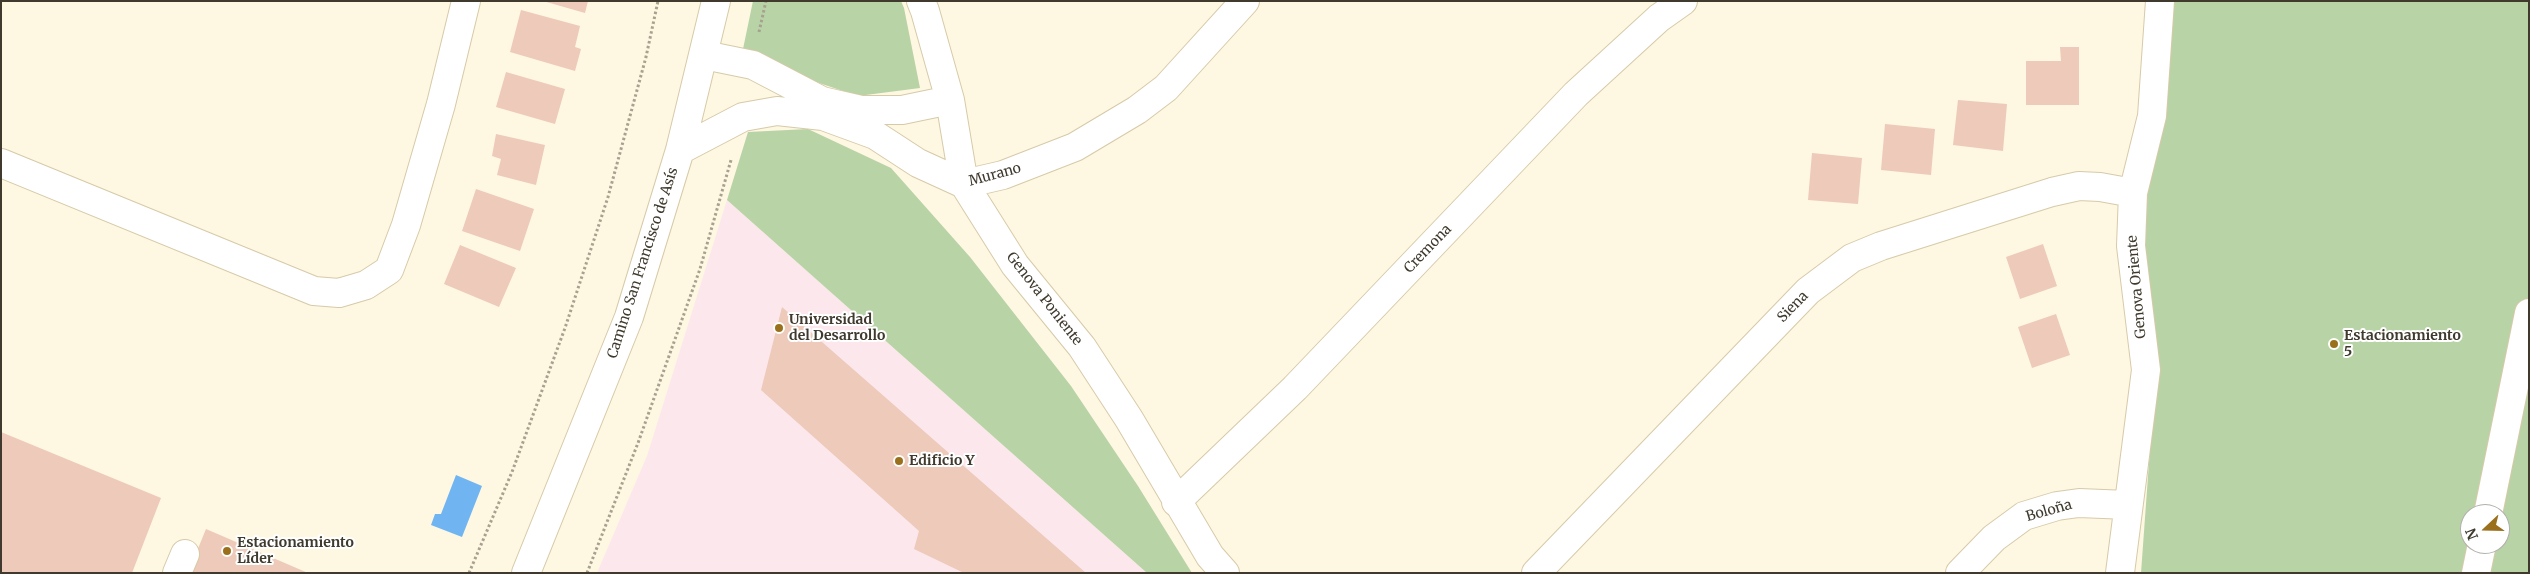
<!DOCTYPE html>
<meta charset="utf-8">
<style>
body{margin:0}
#map{position:relative;width:2530px;height:574px;overflow:hidden;background:#fef7e2;font-family:Merriweather,serif}
canvas{display:block}
.frame{position:absolute;inset:0;border:2px solid #3f3a2d;pointer-events:none}
.north{position:absolute;left:2460px;top:504px;width:50px;height:50px;box-sizing:border-box;background:#fff;border:1px solid #b2b0ab;border-radius:50%;rotate:249deg;font-size:14px;font-weight:700;line-height:20px;text-align:center;color:#3f3a2d}
.north::after{content:'';display:block;margin:auto;width:18px;height:22px;background:#9a701d;clip-path:polygon(50% 0,100% 100%,50% 72%,0 100%)}
</style>
<div id="map">
<canvas width="2530" height="574"></canvas>
<div class="frame"></div>
<div class="north">N</div>
</div>
<script>
const c = document.querySelector('canvas').getContext('2d');
c.lineJoin = 'round';
function fill(path, color) { c.fillStyle = color; c.fill(path, 'evenodd'); }
const poly = rows => new Path2D(rows.map(r => 'M' + r).join(''));
function trace(path, color, width, dash) { c.strokeStyle = color; c.lineWidth = width; c.lineCap = dash ? 'butt' : 'round'; c.setLineDash(dash || []); c.stroke(path); }
function label(font, color, halo, rows, align = 'center') {
  c.font = font + ' Merriweather,serif'; c.lineWidth = 4; c.setLineDash([]); c.textBaseline = 'middle'; c.strokeStyle = halo; c.fillStyle = color; for (const [text, x, y, turn = 0] of rows) {
    c.save(); c.translate(x, y); c.rotate((+turn || 0) * Math.PI / 180); c.textAlign = isNaN(turn) ? turn : align; if (halo) c.strokeText(text, 0, 0); c.fillText(text, 0, 0); c.restore();
  }
}
const education = poly([
 [727,200,1147,573,597,573,647,456]
]);
const green = poly([
 [753,1,901,1,904,8,920,88,858,96,798,76,743,49],
 [2173,1,2529,1,2529,573,2141,573,2156,366,2142,248,2143,189,2166,117],
 [2470,514,2500,514,2500,544,2470,544],
 [808,129,891,168,970,257,1071,386,1138,486,1192,573,1147,573,727,200,748,132]
]);
const water = poly([
 [456,475,482,486,462,537,431,525,435,514,441,514]
]);
const building = poly([
 [543,1,588,1,585,13],
 [521,10,580,26,575,47,581,49,575,71,510,52],
 [2060,47,2079,47,2079,105,2026,105,2026,61,2061,61],
 [506,72,565,89,555,124,496,107],
 [1958,100,2007,104,2003,151,1953,145],
 [1885,124,1935,129,1931,175,1881,170],
 [496,134,545,145,536,185,497,175,501,159,492,156],
 [1812,153,1862,158,1858,204,1808,200],
 [476,189,534,209,520,251,462,231],
 [2043,244,2057,286,2020,299,2006,257],
 [460,245,516,268,499,307,444,284],
 [782,307,1086,573,964,573,914,549,919,531,761,390],
 [2056,314,2070,355,2032,368,2018,327],
 [1,432,161,498,132,573,1,573],
 [206,529,308,573,188,573]
]);
const path = poly([
 [759,32,766,1],
 [469,573,512,472,565,328,608,197,646,57,658,1],
 [587,573,638,443,700,269,731,160]
]);
const minor = poly([
 [921,1,925,11,950,100,964,184,1015,265,1082,347,1129,419,1210,556,1225,573],
 [704,55,753,65,822,101,861,110,902,110,950,100],
 [680,150,743,117,777,111,823,116,875,135,918,163,964,184,1003,175,1075,147,1137,110,1166,88,1245,1],
 [1,163,314,291,339,293,366,285,389,270,406,225,441,104,466,1],
 [1176,502,1295,388,1576,94,1659,18,1683,1],
 [2488,514,2529,313],
 [177,573,185,554],
 [526,573,629,317,680,150,716,1],
 [1536,573,1808,291,1852,258,1881,246,2052,192,2079,186,2100,187,2133,193],
 [1960,573,1994,538,2024,516,2057,506,2079,503,2128,505],
 [2120,573,2146,370,2131,246,2133,193,2152,116,2160,1],
 [2476,573,2482,544]
]);
const markers = [
 [779,328,5,"#9a701d"],
 [2334,344,5,"#9a701d"],
 [899,461,5,"#9a701d"],
 [227,551,5,"#9a701d"]
];
const streetNames = [
 ["Murano",995,175,-15],
 ["Cremona",1428,249,-46],
 ["Camino San Francisco de Asís",643,263,-72],
 ["Genova Oriente",2137,287,-95],
 ["Genova Poniente",1044,299,52],
 ["Siena",1793,307,-46],
 ["Boloña",2049,511,-16]
];
const poiNames = [
 ["Universidad",789,320],
 ["del Desarrollo",789,336],
 ["Estacionamiento",2344,336],
 ["5",2344,352],
 ["Edificio Y",909,461],
 ["Estacionamiento",237,543],
 ["Líder",237,559]
];
fill(education, '#fce7ed');
fill(green, '#b8d3a6');
fill(water, '#70b5f2');
fill(building, '#edcab9');
trace(minor, '#d6caa8', 30);
trace(path, '#a7a18f', 3, [2.5, 2.5]);
trace(minor, '#fff', 28);
for (const [x, y, r, color] of markers) { const dot = new Path2D(); dot.arc(x, y, r, 0, 2 * Math.PI); c.fillStyle = color; c.fill(dot); trace(dot, '#fff', 2); }
label('14px', '#3f3a2d', '#fff', streetNames);
label('bold 14px', '#3f3a2d', '#fff', poiNames, 'left');
</script>
